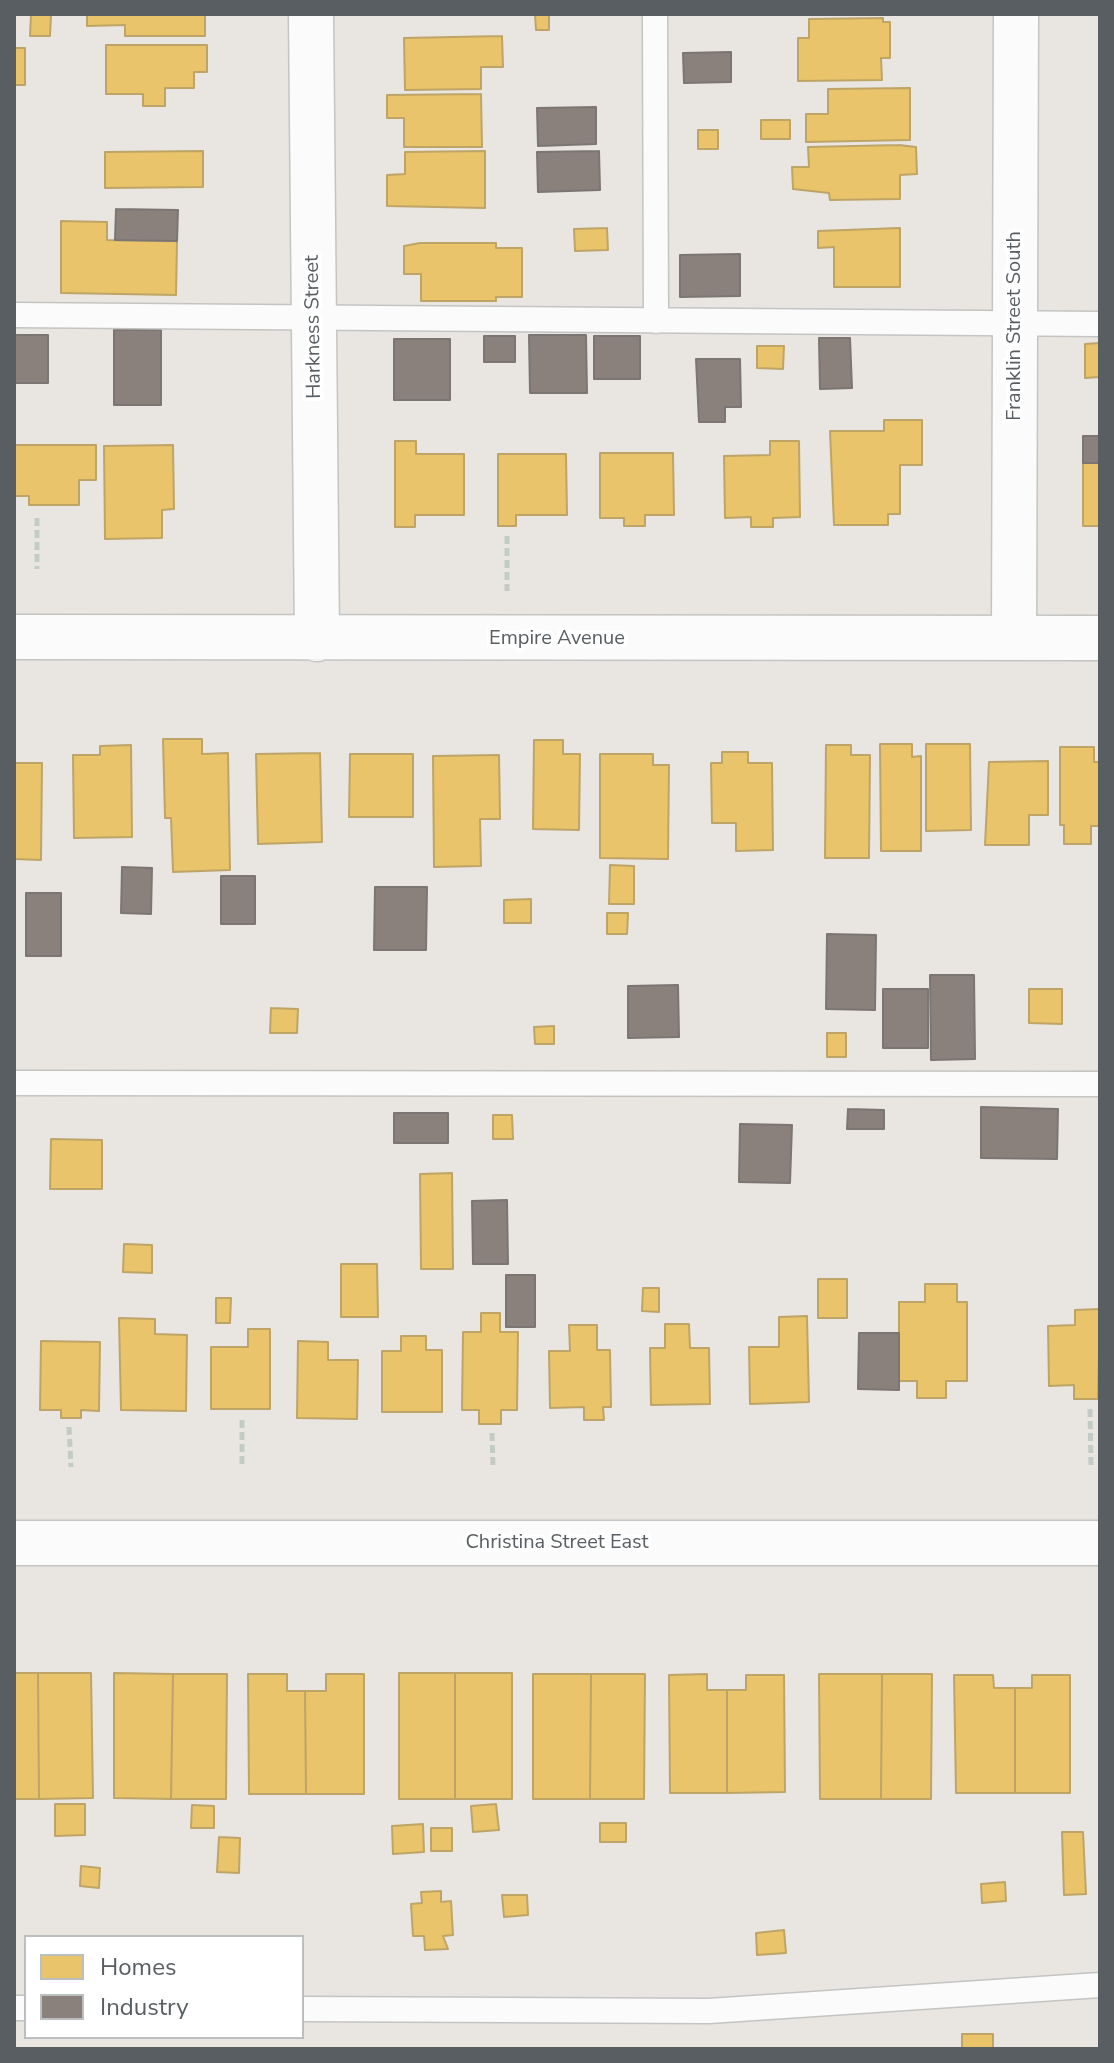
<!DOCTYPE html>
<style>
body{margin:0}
#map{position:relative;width:1114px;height:2063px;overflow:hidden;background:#e9e6e2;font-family:"Nunito Sans",sans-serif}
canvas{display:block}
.frame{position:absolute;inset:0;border:16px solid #585e61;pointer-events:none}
.legend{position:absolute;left:24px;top:1935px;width:280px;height:104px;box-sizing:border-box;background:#fff;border:2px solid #bcbfc0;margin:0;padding:10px 14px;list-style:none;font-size:24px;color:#585e61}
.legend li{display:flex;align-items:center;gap:16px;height:40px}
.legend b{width:40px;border:2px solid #bcbfc0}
</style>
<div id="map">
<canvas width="1114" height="2063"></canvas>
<div class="frame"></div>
<ul class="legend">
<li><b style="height:22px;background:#e9c46a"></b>Homes</li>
<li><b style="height:22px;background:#8a817c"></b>Industry</li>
</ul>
</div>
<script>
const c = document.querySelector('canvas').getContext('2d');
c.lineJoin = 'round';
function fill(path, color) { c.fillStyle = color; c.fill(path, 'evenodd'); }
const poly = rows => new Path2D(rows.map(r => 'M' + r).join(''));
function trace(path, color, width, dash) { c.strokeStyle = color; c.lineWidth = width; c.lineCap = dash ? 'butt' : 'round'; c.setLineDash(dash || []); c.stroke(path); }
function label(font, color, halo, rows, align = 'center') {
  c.font = font + ' "Nunito Sans",sans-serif'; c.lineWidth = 8; c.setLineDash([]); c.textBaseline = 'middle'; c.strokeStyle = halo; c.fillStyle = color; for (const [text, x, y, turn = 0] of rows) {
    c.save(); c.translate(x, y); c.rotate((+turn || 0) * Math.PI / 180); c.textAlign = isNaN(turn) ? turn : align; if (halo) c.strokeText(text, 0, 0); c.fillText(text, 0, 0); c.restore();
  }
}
const homes = poly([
 [31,14,51,15,50,36,30,36,31,14],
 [87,14,205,14,205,36,125,36,125,25,87,26,87,14],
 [535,14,549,14,549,30,536,30,535,14],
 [883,18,883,22,890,22,890,58,881,58,882,80,798,81,798,38,809,38,809,19,883,18],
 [502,36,503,67,481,67,481,89,405,90,404,38,502,36],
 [106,45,207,45,207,72,194,72,194,88,165,88,165,106,143,106,143,94,106,94,106,45],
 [14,48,25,48,25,85,14,85,14,48],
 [910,88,910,140,806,142,806,114,828,114,828,89,910,88],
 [481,94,482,147,404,147,404,118,387,118,387,95,481,94],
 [761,120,790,120,790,139,761,139,761,120],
 [698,130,718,130,718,149,698,149,698,130],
 [899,145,916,147,917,174,900,175,900,199,830,200,829,193,793,189,792,167,809,167,808,147,899,145],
 [203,151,203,187,105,188,105,152,203,151],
 [485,151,485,208,387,206,387,175,405,174,405,152,485,151],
 [61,221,107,222,107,240,177,241,176,295,61,293,61,221],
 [607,228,608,250,575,251,574,229,607,228],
 [900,228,900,287,834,287,834,247,818,248,818,231,900,228],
 [420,243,496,243,496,248,522,248,522,297,496,297,496,301,421,301,421,274,404,274,404,246,420,243],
 [1100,343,1100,377,1085,378,1085,344,1100,343],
 [757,346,784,346,783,369,757,368,757,346],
 [884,420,922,420,922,465,900,465,900,514,888,514,888,525,834,525,830,431,884,431,884,420],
 [395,441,416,441,416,454,464,454,464,515,415,515,415,527,395,527,395,441],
 [770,441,799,441,800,517,773,518,773,527,751,527,751,517,725,518,724,456,770,455,770,441],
 [14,445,96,445,96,480,79,480,79,505,29,505,29,496,14,496,14,445],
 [173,445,174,509,162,510,162,538,105,539,104,446,173,445],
 [600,453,673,453,674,515,645,515,645,526,624,526,624,518,600,518,600,453],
 [498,454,566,454,567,515,516,515,516,526,498,526,498,454],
 [1083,463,1100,463,1100,526,1083,526,1083,463],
 [163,739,202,739,202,754,228,753,230,870,173,872,171,818,165,818,163,739],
 [534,740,563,740,563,754,580,754,579,830,533,829,534,740],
 [880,744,912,744,912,757,921,756,921,851,881,851,880,744],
 [926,744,970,744,971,830,926,831,926,744],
 [131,745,132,837,74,838,73,755,100,755,100,746,131,745],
 [826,745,851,745,851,755,870,755,869,858,825,858,826,745],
 [1060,747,1094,747,1094,762,1100,762,1100,826,1091,826,1091,844,1064,844,1064,825,1060,825,1060,747],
 [14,752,15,763,42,763,41,860,14,859,14,752],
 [722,752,748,752,748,763,772,763,773,850,736,851,736,823,712,823,711,763,722,763,722,752],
 [320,753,322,842,258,844,256,754,320,753],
 [350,754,413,754,413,817,349,817,350,754],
 [600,754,653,754,653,765,669,765,668,859,600,858,600,754],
 [499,755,500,819,480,819,481,866,434,867,433,756,499,755],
 [1048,761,1048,815,1029,815,1029,845,985,845,989,762,1048,761],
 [610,865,634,866,634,904,609,904,610,865],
 [531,899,531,923,504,923,504,900,531,899],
 [607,913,628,913,627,934,607,934,607,913],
 [1029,989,1062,989,1062,1024,1029,1023,1029,989],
 [271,1008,298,1009,297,1033,270,1033,271,1008],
 [554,1026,554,1044,535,1044,534,1027,554,1026],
 [827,1033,846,1033,846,1057,827,1057,827,1033],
 [493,1115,512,1115,513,1139,493,1139,493,1115],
 [51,1139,102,1140,102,1189,50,1189,51,1139],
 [452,1173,453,1269,421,1269,420,1174,452,1173],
 [124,1244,152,1245,152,1273,123,1272,124,1244],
 [341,1264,377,1264,378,1317,341,1317,341,1264],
 [818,1279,847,1279,847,1318,818,1318,818,1279],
 [925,1284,957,1284,957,1302,967,1302,967,1381,946,1381,946,1398,917,1398,917,1381,899,1381,899,1302,925,1302,925,1284],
 [643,1288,659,1288,659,1312,642,1311,643,1288],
 [216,1298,231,1298,230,1323,216,1323,216,1298],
 [1100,1309,1098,1399,1074,1399,1074,1385,1049,1386,1048,1326,1075,1325,1075,1310,1100,1309],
 [481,1313,500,1313,500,1332,518,1332,517,1410,501,1410,501,1424,479,1424,479,1410,462,1410,463,1332,481,1332,481,1313],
 [807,1316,809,1402,750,1404,749,1347,779,1347,779,1317,807,1316],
 [119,1318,155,1319,155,1334,187,1335,186,1411,121,1410,119,1318],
 [665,1324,689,1324,690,1348,709,1348,710,1404,651,1405,650,1348,665,1348,665,1324],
 [569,1325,597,1325,597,1350,610,1350,611,1407,603,1407,604,1420,584,1420,584,1407,550,1408,549,1351,570,1351,569,1325],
 [248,1329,270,1329,270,1409,211,1409,211,1347,248,1347,248,1329],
 [401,1336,426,1336,426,1350,442,1350,442,1412,382,1412,382,1351,401,1351,401,1336],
 [41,1341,100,1342,99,1411,81,1410,81,1418,61,1418,61,1410,40,1410,41,1341],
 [298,1341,328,1342,328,1360,358,1360,357,1419,297,1418,298,1341],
 [14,1673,38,1673,39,1799,14,1799,14,1673],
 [38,1673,91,1673,93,1798,39,1799,38,1673],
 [114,1673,173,1674,171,1799,114,1798,114,1673],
 [399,1673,455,1673,455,1799,399,1799,399,1673],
 [455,1673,512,1673,512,1799,455,1799,455,1673],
 [173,1674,227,1674,226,1799,171,1799,173,1674],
 [248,1674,287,1674,287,1691,305,1691,306,1794,249,1794,248,1674],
 [326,1674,364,1674,364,1794,306,1794,305,1691,326,1691,326,1674],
 [533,1674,591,1674,590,1799,533,1799,533,1674],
 [591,1674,645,1674,644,1799,590,1799,591,1674],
 [707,1674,707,1690,727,1690,727,1793,670,1793,669,1675,707,1674],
 [819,1674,882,1674,881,1799,820,1799,819,1674],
 [882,1674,932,1674,931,1799,881,1799,882,1674],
 [746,1675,784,1675,785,1792,727,1793,727,1690,746,1690,746,1675],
 [954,1675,993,1675,994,1688,1015,1688,1015,1793,956,1793,954,1675],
 [1032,1675,1070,1675,1070,1793,1015,1793,1015,1688,1032,1688,1032,1675],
 [55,1804,85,1804,85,1835,55,1836,55,1804],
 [496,1804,499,1830,473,1832,471,1806,496,1804],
 [192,1805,214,1806,214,1828,191,1828,192,1805],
 [600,1823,626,1823,626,1842,600,1842,600,1823],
 [423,1824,424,1852,393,1854,392,1826,423,1824],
 [431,1828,452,1828,452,1851,431,1851,431,1828],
 [1062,1832,1083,1832,1086,1894,1064,1895,1062,1832],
 [219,1837,240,1838,239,1873,217,1872,219,1837],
 [81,1866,100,1868,99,1888,80,1886,81,1866],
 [1005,1882,1006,1901,982,1903,981,1884,1005,1882],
 [441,1891,441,1902,451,1901,453,1935,443,1936,448,1949,425,1950,424,1936,413,1936,411,1904,422,1903,421,1892,441,1891],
 [502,1895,527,1895,528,1915,504,1917,502,1895],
 [784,1930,786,1953,757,1955,756,1933,784,1930],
 [962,2034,993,2034,993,2049,962,2049,962,2034]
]);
const industry = poly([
 [731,52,731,82,684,83,683,53,731,52],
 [596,107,596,144,538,146,537,108,596,107],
 [599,151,600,190,538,192,537,152,599,151],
 [116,209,178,210,177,241,115,240,116,209],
 [740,254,740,296,680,297,680,255,740,254],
 [114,330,161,330,161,405,114,405,114,330],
 [14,335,48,335,48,383,14,383,14,335],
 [529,335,586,335,587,393,530,393,529,335],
 [484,336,515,336,515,362,484,362,484,336],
 [594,336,640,336,640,379,594,379,594,336],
 [819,338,850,338,852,388,820,389,819,338],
 [394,339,450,339,450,400,394,400,394,339],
 [696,359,740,359,741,407,725,407,725,422,699,422,696,359],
 [1083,436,1100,436,1100,463,1083,463,1083,436],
 [122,867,152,868,151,914,121,913,122,867],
 [221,876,255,876,255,924,221,924,221,876],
 [375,887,427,887,426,950,374,950,375,887],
 [26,893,61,893,61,956,26,956,26,893],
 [827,934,876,935,875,1010,826,1009,827,934],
 [930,975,974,975,975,1059,931,1060,930,975],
 [678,985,679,1037,628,1038,628,986,678,985],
 [883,989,928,989,928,1048,883,1048,883,989],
 [981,1107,1058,1109,1057,1159,981,1158,981,1107],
 [848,1109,884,1110,884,1129,847,1129,848,1109],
 [394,1113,448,1113,448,1143,394,1143,394,1113],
 [740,1124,792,1125,790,1183,739,1182,740,1124],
 [507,1200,508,1264,473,1264,472,1201,507,1200],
 [506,1275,535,1275,535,1327,506,1327,506,1275],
 [859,1333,899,1333,899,1390,858,1389,859,1333]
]);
const path = poly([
 [37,518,37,569],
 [507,536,507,591],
 [1090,1409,1091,1467],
 [242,1420,242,1467],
 [69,1427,71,1467],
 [492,1433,493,1467]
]);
const service = poly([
 [655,14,656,321],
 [14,315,1100,324],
 [14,1083,1100,1084],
 [14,2008,26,2008],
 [302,2009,709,2011,1100,1985]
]);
const minor = poly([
 [311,14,317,639],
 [14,637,1100,638],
 [1014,638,1016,14],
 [14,1543,1100,1543]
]);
const streetNames = [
 ["Franklin Street South",1015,326,-90],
 ["Harkness Street",314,327,-91],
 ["Empire Avenue",557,639],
 ["Christina Street East",557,1543]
];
fill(homes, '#e9c46a');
trace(homes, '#bea567', 2);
fill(industry, '#8a817c');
trace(industry, '#7b7674', 2);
trace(service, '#c4c4c3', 27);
trace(minor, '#c4c4c3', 47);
trace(path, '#c4cbc5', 5, [8, 4]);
trace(service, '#fcfbfb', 24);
trace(minor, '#fcfbfb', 44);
label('20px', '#585e61', '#fff', streetNames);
</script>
